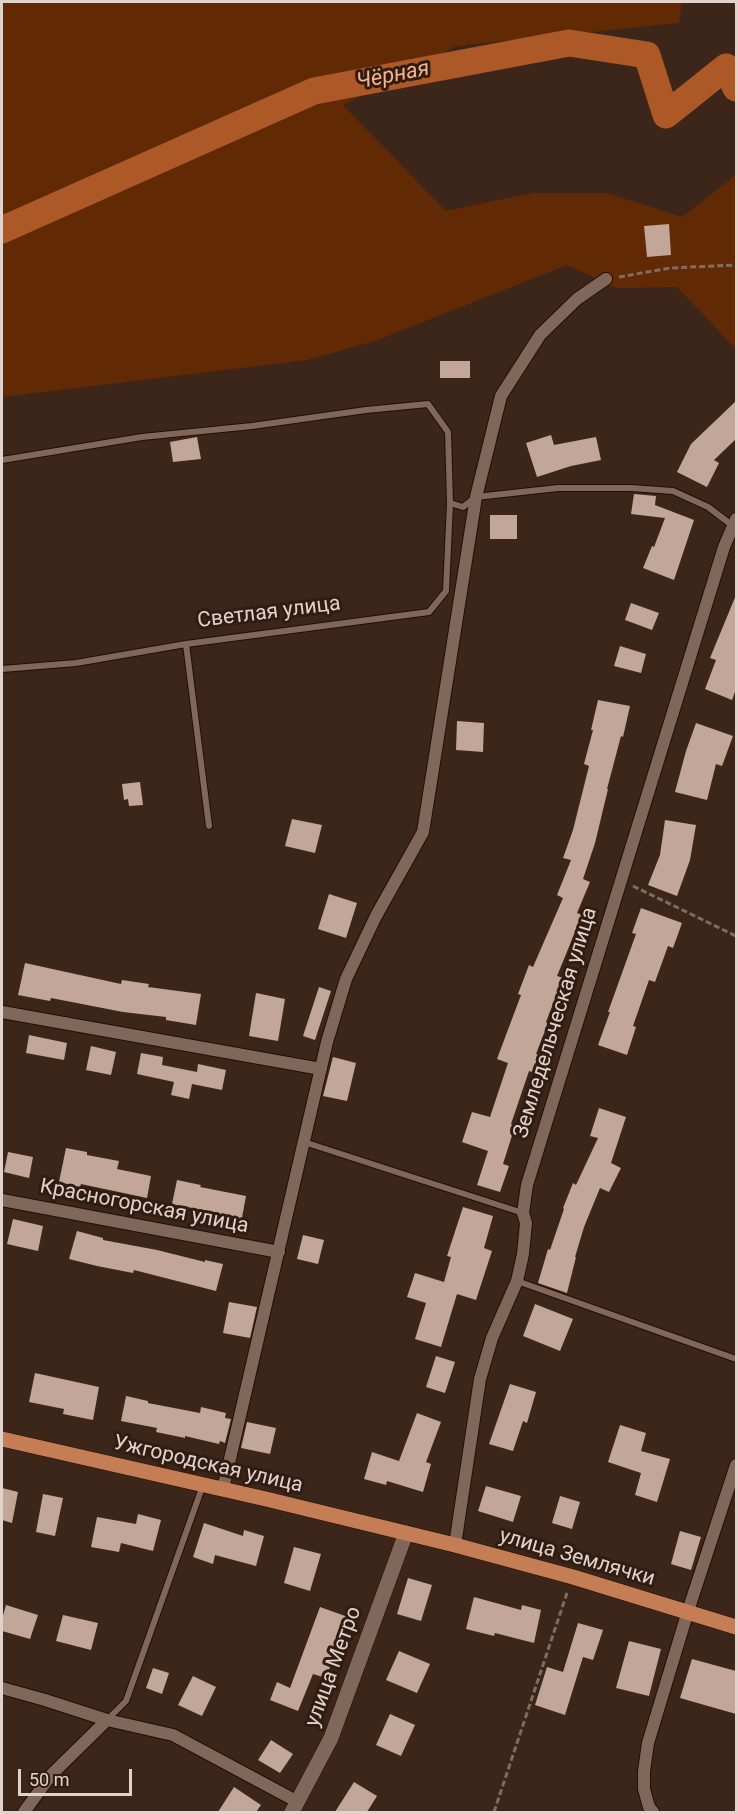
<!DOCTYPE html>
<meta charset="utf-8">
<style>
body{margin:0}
#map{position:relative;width:738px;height:1814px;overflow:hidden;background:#3c261a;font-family:Roboto,sans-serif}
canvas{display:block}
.frame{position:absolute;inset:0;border:3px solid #e1d2cb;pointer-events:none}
.scale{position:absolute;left:18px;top:1769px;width:114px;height:27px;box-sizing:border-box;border:3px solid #e1d2cb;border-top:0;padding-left:8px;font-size:18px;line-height:21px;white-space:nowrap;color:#e1d2cb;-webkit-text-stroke:4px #311c11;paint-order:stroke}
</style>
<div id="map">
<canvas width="738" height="1814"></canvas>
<div class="frame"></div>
<div class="scale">50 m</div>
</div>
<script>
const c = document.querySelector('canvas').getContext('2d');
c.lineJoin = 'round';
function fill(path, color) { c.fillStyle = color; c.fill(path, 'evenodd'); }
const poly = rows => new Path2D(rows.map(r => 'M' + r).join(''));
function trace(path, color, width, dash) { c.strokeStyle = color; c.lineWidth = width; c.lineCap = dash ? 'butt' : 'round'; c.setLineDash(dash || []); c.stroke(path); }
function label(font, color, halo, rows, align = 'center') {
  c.font = font + ' Roboto,sans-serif'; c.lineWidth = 6; c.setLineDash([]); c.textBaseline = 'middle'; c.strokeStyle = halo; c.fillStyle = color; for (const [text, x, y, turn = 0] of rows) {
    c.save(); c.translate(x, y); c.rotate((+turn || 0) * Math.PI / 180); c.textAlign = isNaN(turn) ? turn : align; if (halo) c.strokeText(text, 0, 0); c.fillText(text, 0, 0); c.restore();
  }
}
const green = poly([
 [2,2,682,2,679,23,456,46,343,105,446,211,532,193,607,193,682,217,736,175,736,349,677,287,617,288,567,265,375,341,307,360,2,397]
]);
const river = poly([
 [2,230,314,91,569,43,647,55,666,115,726,67,736,88]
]);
const building = poly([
 [669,224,671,255,647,257,644,226],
 [440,361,470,361,470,378,440,378],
 [736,401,736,439,714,460,719,463,707,487,677,472,691,444],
 [551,435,554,445,596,437,601,460,571,466,537,477,526,443],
 [197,437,201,459,173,462,170,442],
 [634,494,656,496,655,505,694,520,674,580,643,568,652,546,654,547,665,518,631,514],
 [490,515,517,515,517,539,490,539],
 [736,595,736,689,732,700,705,689,716,660,710,658],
 [631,603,659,613,652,630,625,620],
 [620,646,646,654,641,673,614,666],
 [598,700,630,706,623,737,621,736,607,789,608,789,595,843,583,879,590,882,577,913,582,915,557,976,563,978,546,1022,548,1023,536,1054,539,1055,532,1072,529,1071,511,1124,515,1126,503,1164,509,1166,500,1192,477,1185,488,1151,462,1142,472,1112,490,1117,508,1063,497,1059,521,995,518,994,529,965,533,967,563,898,557,895,571,860,563,858,573,830,589,766,584,764,593,730,591,730],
 [457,721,484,723,483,752,456,750],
 [696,723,733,736,722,766,716,764,707,800,675,792,686,751],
 [140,782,143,805,129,806,128,799,124,800,122,784],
 [292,819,322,825,315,853,285,846],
 [665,820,696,825,690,860,677,896,648,885,660,855],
 [329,894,357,903,346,938,318,929],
 [641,908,682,923,673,948,668,946,655,982,649,980,633,1026,636,1027,627,1055,598,1045,610,1012,608,1012,636,934,632,933],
 [25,963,121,984,122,980,149,984,148,987,201,994,196,1025,166,1020,166,1017,123,1012,51,998,50,1001,18,995],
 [319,987,331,991,315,1040,303,1036],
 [256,993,285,999,278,1041,249,1036],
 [29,1035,67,1043,64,1060,26,1053],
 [91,1046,116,1052,111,1075,86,1070],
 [141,1053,163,1057,162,1065,197,1072,198,1064,226,1070,222,1090,192,1084,189,1099,171,1095,174,1082,137,1074],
 [333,1057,356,1063,347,1101,323,1096],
 [599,1108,626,1117,611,1163,621,1168,609,1192,600,1188,584,1227,575,1257,576,1257,567,1293,538,1283,548,1249,550,1250,564,1209,563,1208,573,1183,576,1185,598,1138,590,1136],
 [66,1148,87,1152,87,1155,119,1161,117,1169,151,1176,147,1198,81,1184,80,1187,59,1182],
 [8,1152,33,1157,29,1178,4,1172],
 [177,1180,201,1185,200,1187,246,1196,241,1223,217,1218,218,1213,172,1204],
 [463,1207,493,1216,484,1248,492,1251,476,1300,457,1294,441,1347,415,1339,426,1303,407,1297,415,1273,444,1282,451,1257,447,1256],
 [13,1219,43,1226,38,1251,7,1244],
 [77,1231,103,1238,103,1240,157,1250,205,1262,205,1260,223,1264,216,1291,134,1270,133,1273,97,1266,69,1259],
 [303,1235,324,1240,318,1264,297,1259],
 [229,1302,257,1307,250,1338,223,1333],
 [535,1304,573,1319,560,1351,523,1336],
 [436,1356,455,1362,445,1393,426,1387],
 [35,1373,99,1387,93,1420,63,1414,64,1409,29,1402],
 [510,1384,536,1392,527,1423,523,1421,513,1451,489,1444],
 [126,1396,148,1401,148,1403,200,1413,201,1407,226,1413,225,1418,231,1419,225,1443,220,1441,219,1444,185,1436,185,1438,156,1432,157,1428,121,1421],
 [417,1413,441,1422,426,1462,431,1464,423,1492,387,1481,386,1485,364,1479,372,1452,399,1461],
 [247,1422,276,1428,270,1454,241,1448],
 [620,1425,646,1433,641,1451,670,1459,657,1502,635,1495,641,1473,608,1462],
 [486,1486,521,1496,513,1522,478,1511],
 [2,1488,18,1492,12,1523,2,1520],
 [43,1494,63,1498,55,1536,36,1532],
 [560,1496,580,1502,572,1529,552,1523],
 [138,1514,161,1520,153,1551,121,1543,119,1552,91,1547,97,1517,136,1524],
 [204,1523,243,1536,244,1530,264,1536,256,1566,215,1555,213,1564,193,1557],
 [680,1531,701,1537,691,1570,671,1564],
 [294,1547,321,1554,310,1591,284,1583],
 [408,1578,432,1585,421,1621,397,1614],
 [474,1597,521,1610,522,1605,541,1610,534,1643,495,1633,494,1636,466,1629],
 [6,1605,38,1615,30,1639,2,1631,2,1619],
 [320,1607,348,1617,326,1678,313,1674,298,1711,270,1700,277,1682,290,1688],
 [63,1615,98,1623,91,1650,56,1641],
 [578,1623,603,1630,593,1660,583,1657,565,1715,535,1705,547,1667,563,1672],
 [629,1641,661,1649,649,1696,616,1688],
 [399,1651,430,1664,417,1693,386,1680],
 [692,1659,736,1671,736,1714,680,1698],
 [153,1668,169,1673,162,1694,146,1688],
 [193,1676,216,1687,202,1716,178,1705],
 [390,1714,415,1725,401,1756,376,1745],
 [271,1740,293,1754,280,1773,258,1760],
 [354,1782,377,1796,367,1812,335,1812],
 [234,1787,261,1805,256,1812,218,1812]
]);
const path = poly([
 [619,277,670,268,736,265],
 [633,886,736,936],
 [494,1812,568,1590]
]);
const lane = poly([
 [2,460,142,437,252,426,366,410,428,404,448,432,450,503,446,591,429,612,186,644,76,663,2,669],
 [450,503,463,507,476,497,558,488,631,488,673,491,708,507,733,526],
 [186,644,209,826],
 [304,1142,523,1213],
 [517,1281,736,1359],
 [107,1720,126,1701,203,1485]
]);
const street = poly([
 [2,1012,321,1069],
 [2,1200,279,1252],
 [223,1489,327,1042,346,979,376,916,423,832,476,497,501,396,540,335,577,299,606,279],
 [455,1545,480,1379,492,1338,517,1281,523,1254,526,1223,523,1213,527,1185,724,547,736,519],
 [2,1688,45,1700,107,1720,173,1735,298,1802],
 [24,1812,51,1775,107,1720],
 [653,1812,649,1807,644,1789,644,1771,648,1743,688,1611,736,1465]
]);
const secondary = poly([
 [292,1812,331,1738,406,1533]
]);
const primary = poly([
 [2,1439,266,1499,455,1545,573,1577,736,1627]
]);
const streetNames = [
 ["Светлая улица",269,613,-7],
 ["Земледельческая улица",556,1023,-73],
 ["Красногорская улица",144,1207,11],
 ["Ужгородская улица",208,1465,13],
 ["улица Землячки",577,1558,16],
 ["улица Метро",334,1667,-70]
];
const waterNames = [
 ["Чёрная",393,76,-11]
];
fill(green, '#622a04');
trace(river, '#ad5927', 27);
fill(building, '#c2a698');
trace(lane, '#220e04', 8);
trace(street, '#220e04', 14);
trace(secondary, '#220e04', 16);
trace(primary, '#220e04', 16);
trace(path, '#7f6c62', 3, [6, 3]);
trace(lane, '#81675a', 6);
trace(street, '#81675a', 12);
trace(secondary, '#81675a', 15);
trace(primary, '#c57d55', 15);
label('21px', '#e1d2cb', '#311c11', streetNames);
label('italic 22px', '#f8b38f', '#311c11', waterNames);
</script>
